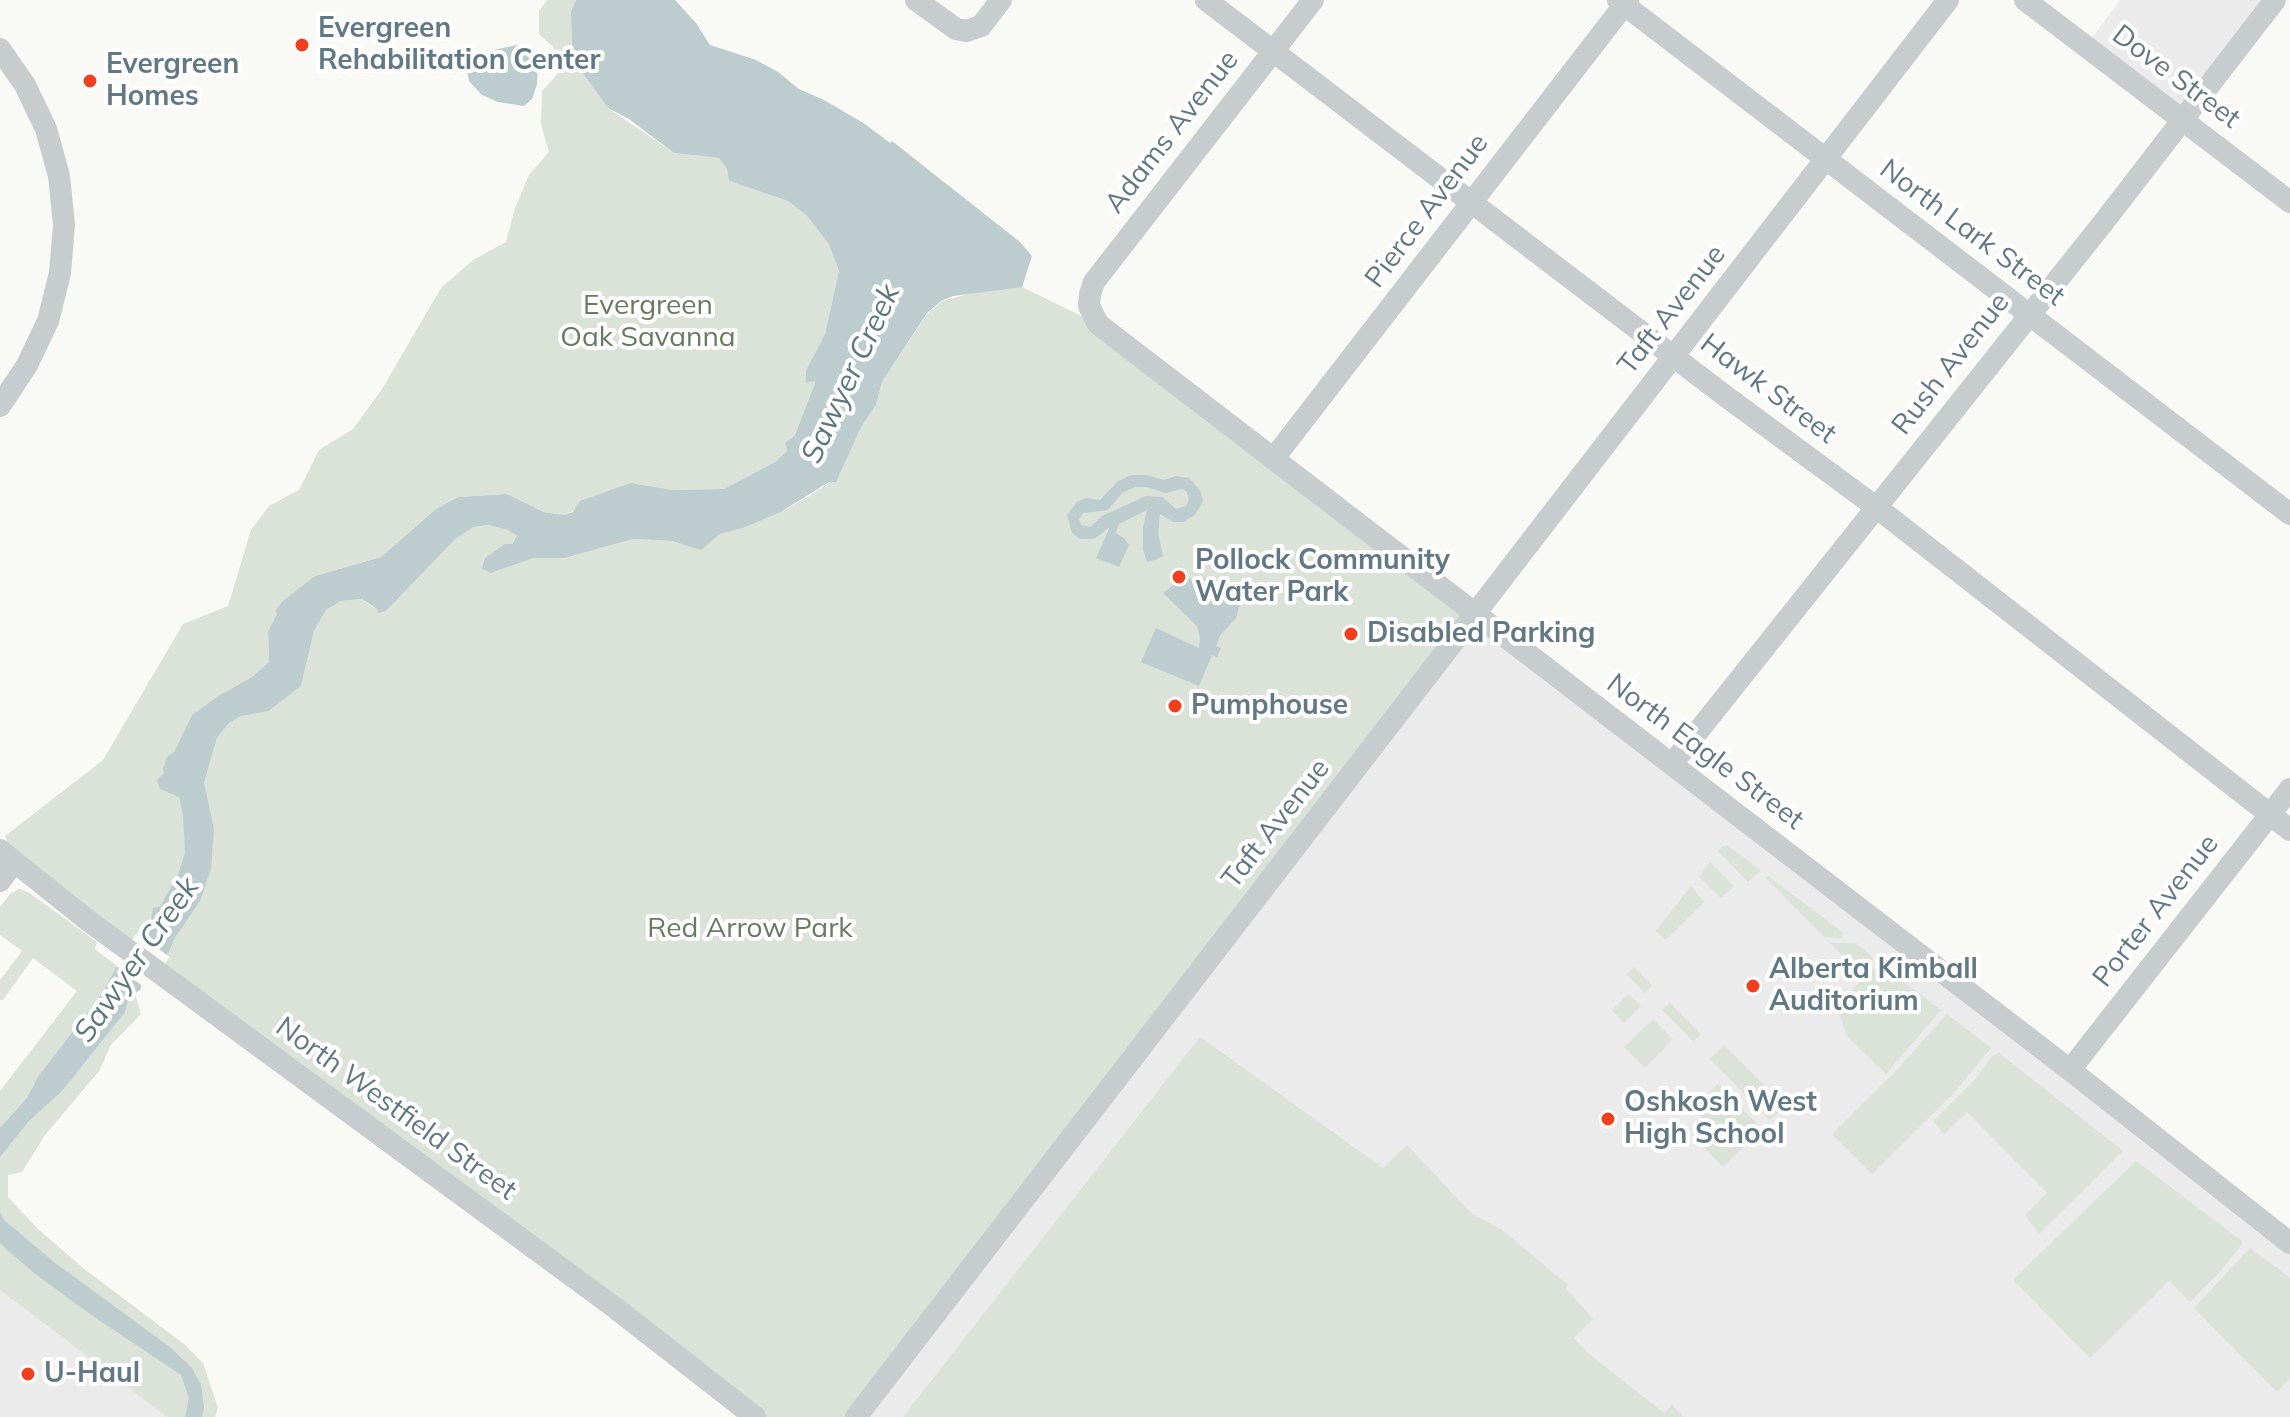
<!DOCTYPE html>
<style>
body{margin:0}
canvas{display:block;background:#f9f9f6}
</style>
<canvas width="2290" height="1417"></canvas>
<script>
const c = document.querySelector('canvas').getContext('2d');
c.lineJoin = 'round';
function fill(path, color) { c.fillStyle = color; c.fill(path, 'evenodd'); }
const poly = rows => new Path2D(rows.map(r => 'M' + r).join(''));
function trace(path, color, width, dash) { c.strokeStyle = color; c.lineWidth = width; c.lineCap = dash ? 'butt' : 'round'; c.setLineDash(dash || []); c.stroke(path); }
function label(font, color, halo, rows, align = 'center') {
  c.font = font + ' Mulish,sans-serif'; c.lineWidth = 8; c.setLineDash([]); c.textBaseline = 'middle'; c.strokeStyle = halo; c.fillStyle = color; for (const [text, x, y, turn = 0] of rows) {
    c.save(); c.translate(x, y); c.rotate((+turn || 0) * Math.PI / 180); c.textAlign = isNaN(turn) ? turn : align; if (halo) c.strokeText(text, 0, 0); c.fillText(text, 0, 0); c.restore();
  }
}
const built = poly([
 [2120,0,2275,0,2183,119,2086,46],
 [1475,615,2290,1243,2290,1417,856,1417],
 [0,1290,167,1417,0,1417]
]);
const green = poly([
 [547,0,576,0,571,11,608,108,674,153,719,158,727,169,729,181,788,201,807,216,829,243,839,271,825,334,806,370,815,383,795,435,785,443,787,451,775,462,724,489,673,490,631,483,564,515,544,512,507,494,458,497,436,509,381,557,315,576,275,611,277,614,268,631,269,662,252,677,218,696,192,715,161,779,160,789,171,791,204,783,217,738,229,723,241,716,258,711,301,686,314,631,326,610,341,601,362,599,372,607,386,611,455,538,473,527,488,525,508,530,517,536,491,573,534,558,565,558,633,539,672,541,701,549,720,534,743,528,779,513,811,495,839,476,844,460,861,427,876,405,882,382,927,314,942,301,979,291,1022,287,1098,324,1475,615,856,1417,755,1417,14,862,5,836,103,760,183,624,228,606,251,530,269,506,299,490,319,450,353,429,382,389,441,288,473,260,506,242,515,208,529,175,549,152,541,125,542,91,561,70,554,48,539,34,539,11],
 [1727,845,1761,870,1748,882,1718,851,1722,846],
 [1710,862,1734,886,1721,898,1699,877],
 [1768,876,1842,932,1843,938,1824,937,1765,877],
 [1691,886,1704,902,1666,940,1656,931],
 [19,889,28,892,97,942,95,949,130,976,141,1014,110,1046,100,1070,45,1135,22,1172,8,1175,8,1197,38,1229,83,1268,184,1344,203,1363,218,1408,215,1417,167,1417,0,1290,0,1091,77,991,33,958,3,1000,0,1000,0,980,22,951,0,935,0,907,11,893],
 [1830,943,1856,943,1872,956,1873,960,1859,972],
 [1880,964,1941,1010,1886,1074,1847,1036,1836,1004],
 [1634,967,1652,985,1645,993,1626,974],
 [1628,994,1641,1006,1624,1023,1612,1010],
 [1670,1003,1701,1034,1693,1041,1662,1010],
 [1947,1014,1991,1048,1953,1094,1872,1174,1832,1134,1892,1075],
 [1653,1019,1673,1039,1645,1068,1624,1047],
 [1200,1037,1383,1168,1407,1145,1472,1214,1501,1229,1568,1285,1566,1288,1593,1319,1574,1338,1589,1354,1664,1413,1672,1405,1684,1417,903,1417],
 [1724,1045,1785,1106,1770,1120,1710,1059],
 [1999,1053,2123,1151,2039,1234,2025,1215,2047,1193,1967,1112,1944,1134,1933,1121,1975,1079,1993,1055],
 [1718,1084,1762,1129,1723,1167,1695,1139,1709,1125,1693,1109],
 [2136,1161,2242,1241,2242,1244,2220,1272,2190,1302,2169,1281,2090,1358,2013,1280],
 [2250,1248,2290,1278,2290,1379,2277,1392,2194,1308]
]);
const water = poly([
 [576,0,675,0,696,23,710,45,756,60,778,72,799,89,824,100,865,124,890,143,892,141,1020,242,1032,256,1022,287,953,296,941,301,927,313,882,382,876,405,861,427,836,482,829,482,779,513,743,528,720,534,701,550,672,541,633,539,565,558,534,558,491,573,482,569,485,558,505,544,512,544,517,536,508,530,488,525,473,527,455,539,386,611,378,613,377,609,362,599,341,601,326,610,314,631,301,686,268,711,241,716,229,723,217,738,204,783,214,829,211,869,200,901,174,939,169,952,141,984,141,989,128,999,125,1012,62,1091,28,1122,0,1157,0,1128,27,1098,38,1077,103,992,115,970,151,921,153,908,160,907,178,875,185,853,183,815,179,797,160,789,157,780,164,773,163,769,167,757,174,752,192,715,218,696,252,677,269,662,268,631,277,614,275,611,283,601,315,576,381,557,436,509,458,497,507,494,544,512,564,515,573,512,580,501,631,483,673,490,724,489,775,462,787,451,785,443,795,435,815,383,814,381,806,383,806,370,825,334,839,271,829,244,807,216,788,201,729,181,727,169,719,158,674,153,629,119,608,108,573,59,571,11],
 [518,45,535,56,538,63,537,84,532,99,524,106,498,102,482,95,469,81,467,70,470,63,483,52],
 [1131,475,1146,475,1164,480,1176,476,1189,478,1200,490,1203,501,1195,515,1183,522,1173,522,1160,514,1158,533,1163,556,1155,560,1147,562,1143,549,1143,527,1147,510,1119,524,1116,533,1124,538,1129,545,1119,567,1096,558,1110,527,1094,539,1080,539,1072,533,1067,515,1077,502,1086,498,1100,500,1118,481],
 [1135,487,1146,487,1166,493,1182,489,1187,492,1189,501,1186,506,1176,509,1162,497,1146,496,1102,516,1090,527,1081,525,1079,519,1083,513,1108,510,1122,493],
 [1195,577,1212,578,1226,584,1241,600,1236,618,1221,634,1216,646,1221,648,1217,657,1212,655,1199,686,1141,662,1156,628,1199,648,1200,638,1197,626,1163,593,1175,584],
 [0,1212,4,1220,54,1262,171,1348,192,1368,201,1385,204,1407,202,1417,185,1417,189,1398,181,1375,90,1314,34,1273,4,1247,0,1243]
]);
const pier = poly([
 [137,933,170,957,145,988,114,964]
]);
const minor = poly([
 [916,0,956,29,966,31,981,26,1001,0],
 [1206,0,1724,395,1876,507,2290,830],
 [1313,0,1094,282,1090,294,1089,306,1098,324,2070,1070,2290,1243],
 [1618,0,2290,514],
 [2025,0,2290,202],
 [0,49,25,85,46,129,59,176,64,225,60,273,48,321,27,365,0,406],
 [1274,458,1628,0],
 [1672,764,2103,223,2275,0],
 [0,850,86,919,614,1307,755,1417],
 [0,881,14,862],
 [2070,1070,2290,789],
 [856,1417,1948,0]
]);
const markers = [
 [302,45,8,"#f23f1e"],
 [90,81,8,"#f23f1e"],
 [1179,577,8,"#f23f1e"],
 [1351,634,8,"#f23f1e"],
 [1175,706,8,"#f23f1e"],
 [1753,986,8,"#f23f1e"],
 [1608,1119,8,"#f23f1e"],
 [28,1374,8,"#f23f1e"]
];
const poiNames = [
 ["Evergreen",318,29],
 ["Rehabilitation Center",318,61],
 ["Evergreen",106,65],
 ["Homes",106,97],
 ["Pollock Community",1195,561],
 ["Water Park",1195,593],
 ["Disabled Parking",1367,634],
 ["Pumphouse",1191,706],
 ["Alberta Kimball",1769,970],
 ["Auditorium",1769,1002],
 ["Oshkosh West",1624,1103],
 ["High School",1624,1135],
 ["U-Haul",44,1374]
];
const streetNames = [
 ["Dove Street",2176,77,37],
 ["Adams Avenue",1172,132,-52],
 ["Pierce Avenue",1427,211,-53],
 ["North Lark Street",1972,233,37],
 ["Taft Avenue",1672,310,-52],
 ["Rush Avenue",1951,364,-52],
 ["Hawk Street",1768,389,37],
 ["North Eagle Street",1705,752,37],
 ["Taft Avenue",1276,824,-52],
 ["Porter Avenue",2156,911,-52],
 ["North Westfield Street",396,1109,36]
];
const parkNames = [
 ["Evergreen",648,306],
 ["Oak Savanna",648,338],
 ["Red Arrow Park",750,929]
];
const waterNames = [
 ["Sawyer Creek",851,374,-65],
 ["Sawyer Creek",137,960,-55]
];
fill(built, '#eaebea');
fill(green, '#dbe2d7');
fill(water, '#bdcccf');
fill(pier, '#f9f9f6');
trace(minor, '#c7cccf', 22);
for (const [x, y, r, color] of markers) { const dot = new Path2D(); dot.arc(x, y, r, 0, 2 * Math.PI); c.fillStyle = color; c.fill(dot); trace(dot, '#fff', 3); }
label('bold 28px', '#627884', '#fff', poiNames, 'left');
label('28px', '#627884', '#fff', streetNames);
label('28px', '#687b61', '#fff', parkNames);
label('italic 30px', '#5d777e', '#fff', waterNames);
</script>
